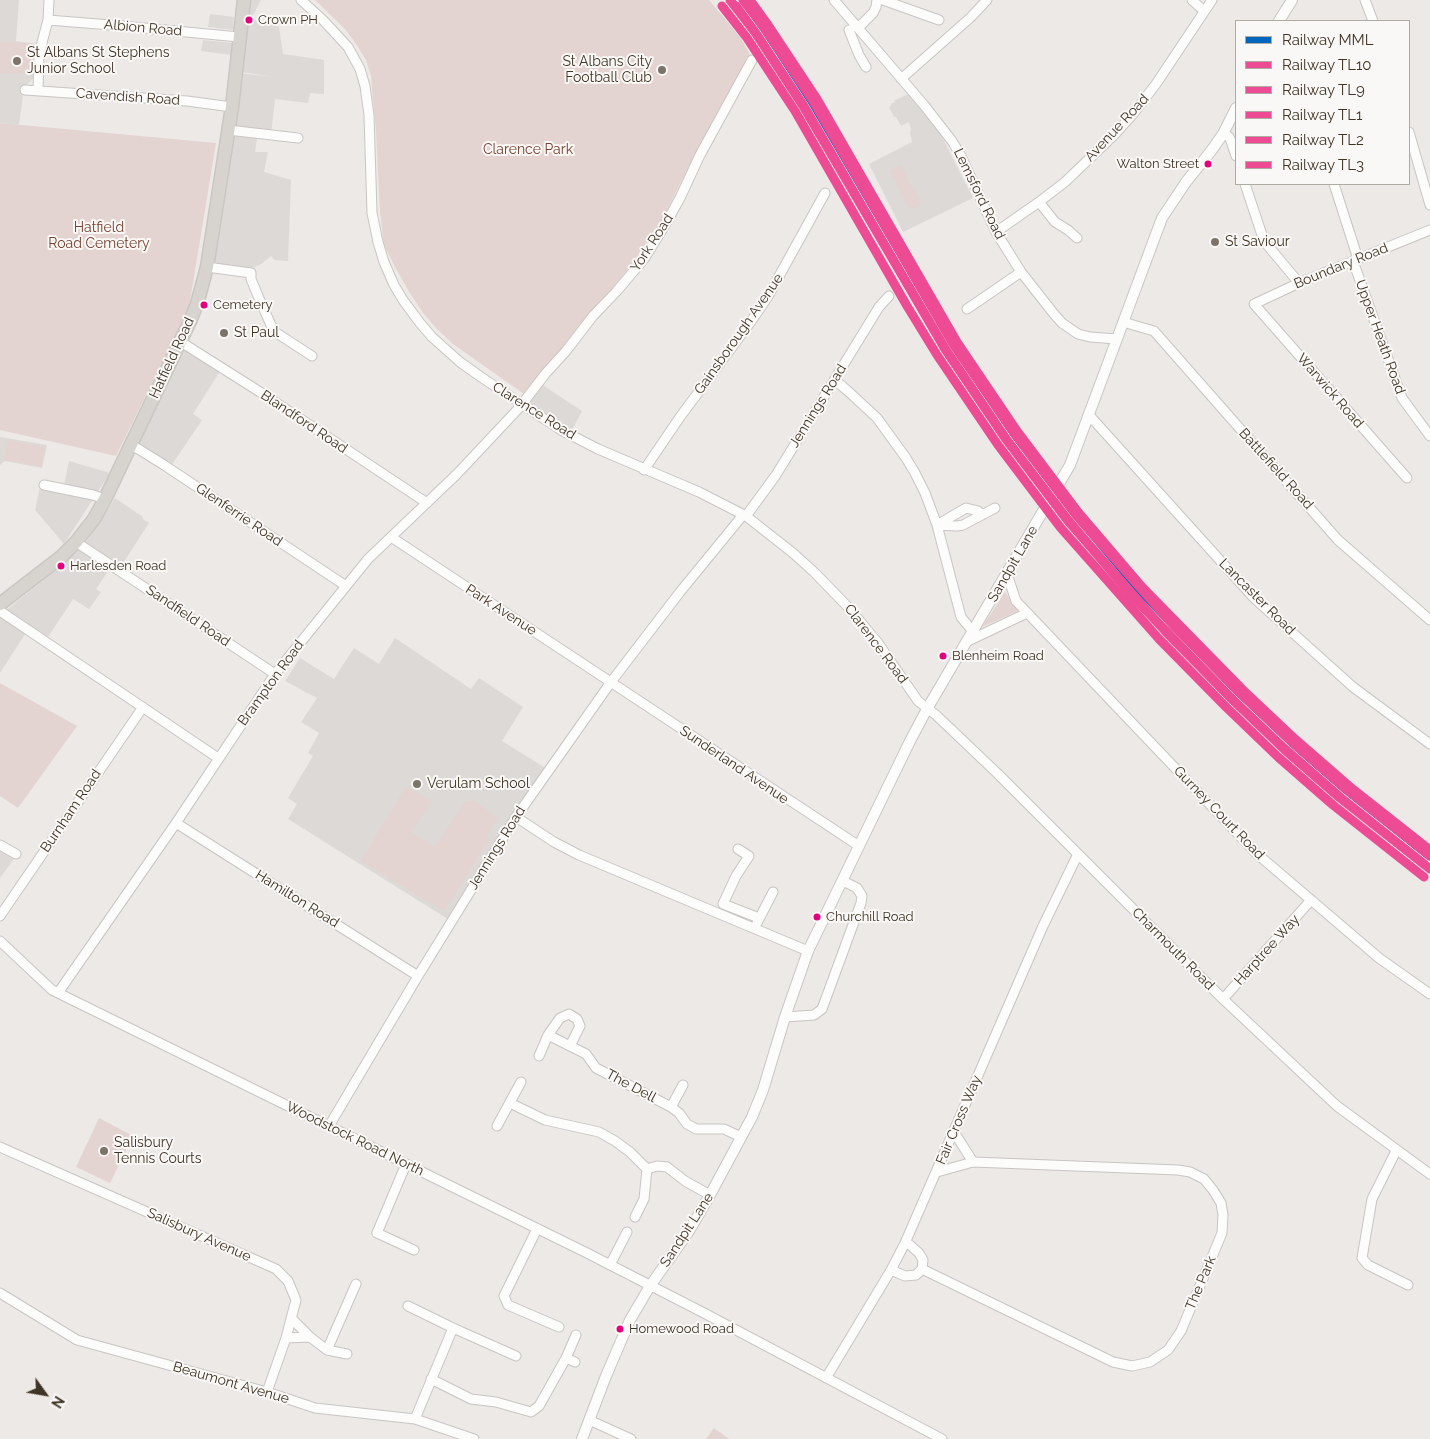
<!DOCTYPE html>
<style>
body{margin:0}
#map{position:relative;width:1430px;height:1439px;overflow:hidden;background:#ece9e7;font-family:Raleway,sans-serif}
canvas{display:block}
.legend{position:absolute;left:1235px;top:20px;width:175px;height:165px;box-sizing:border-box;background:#faf8f6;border:1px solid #afaaa2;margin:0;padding:6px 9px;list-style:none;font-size:15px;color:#3f3425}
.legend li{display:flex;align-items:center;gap:10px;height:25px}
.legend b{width:25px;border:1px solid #afaaa2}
.north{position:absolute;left:20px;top:1369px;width:50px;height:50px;-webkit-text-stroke:4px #faf8f6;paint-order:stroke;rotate:122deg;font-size:14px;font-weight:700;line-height:20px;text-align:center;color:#3f3425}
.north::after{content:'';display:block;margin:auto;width:18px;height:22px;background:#3f3425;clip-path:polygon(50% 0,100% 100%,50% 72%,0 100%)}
</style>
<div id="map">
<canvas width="1430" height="1439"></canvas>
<ul class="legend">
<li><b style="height:6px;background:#0065bd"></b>Railway MML</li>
<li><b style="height:6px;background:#ee4b95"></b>Railway TL10</li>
<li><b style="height:6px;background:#ee4b95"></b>Railway TL9</li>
<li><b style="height:6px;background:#ee4b95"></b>Railway TL1</li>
<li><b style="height:6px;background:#ee4b95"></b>Railway TL2</li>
<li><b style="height:6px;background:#ee4b95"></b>Railway TL3</li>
</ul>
<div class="north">N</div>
</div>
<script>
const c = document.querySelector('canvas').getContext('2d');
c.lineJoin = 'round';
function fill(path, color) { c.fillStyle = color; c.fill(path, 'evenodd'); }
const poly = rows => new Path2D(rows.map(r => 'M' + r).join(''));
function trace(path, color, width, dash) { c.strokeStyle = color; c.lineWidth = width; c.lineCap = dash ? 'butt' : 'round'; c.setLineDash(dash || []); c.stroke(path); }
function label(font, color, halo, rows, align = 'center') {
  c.font = font + ' Raleway,sans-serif'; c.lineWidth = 4; c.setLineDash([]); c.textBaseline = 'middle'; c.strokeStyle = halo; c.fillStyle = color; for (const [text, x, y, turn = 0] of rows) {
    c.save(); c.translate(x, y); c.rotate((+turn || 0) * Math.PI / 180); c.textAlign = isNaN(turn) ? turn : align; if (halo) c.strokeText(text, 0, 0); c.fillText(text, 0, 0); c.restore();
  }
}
const built = poly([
 [0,0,19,0,16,41,35,44,34,78,24,87,19,125,0,123],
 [251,0,261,0,251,19,279,27,283,54,324,60,324,94,310,93,308,103,275,99,271,134,258,132,255,152,268,152,264,172,291,180,288,261,275,260,271,256,261,264,250,269,230,268,215,262,216,229,238,73,274,77,242,72],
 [210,14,234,17,233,30,208,27],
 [203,40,233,43,232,55,201,51],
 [908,94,941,135,973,198,903,232,869,164,912,142,910,133,911,129,909,122,901,126,896,117,894,117,889,107,891,106,891,104,895,102,894,101],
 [183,343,222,368,193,414,202,420,171,466,134,443],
 [541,384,582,411,571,432,524,403],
 [0,437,47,445,42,468,5,461,0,465],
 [69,461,110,473,64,544,35,510,40,487,63,490],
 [115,498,143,517,143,519,149,523,120,568,113,564,96,589,101,592,89,609,73,599,46,640,29,628,0,673,0,615,40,583,87,541],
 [395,638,471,689,479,678,523,707,502,741,547,769,451,921,288,819,297,804,288,798,313,756,308,753,319,733,301,722,317,698,285,681,300,658,334,679,354,648,379,664],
 [0,850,14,859,0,878]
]);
const green = poly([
 [315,0,709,0,740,37,749,53,750,56,698,148,660,224,639,255,612,289,579,325,562,348,524,394,453,344,437,329,423,313,408,290,394,265,384,245,380,212,376,131,371,76,366,60,356,44,345,29],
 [0,42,34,43,33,74,0,73],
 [0,123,216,143,189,307,116,456,0,430],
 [902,164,907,178,915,190,921,204,916,208,912,209,908,207,890,170],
 [8,440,45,447,41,467,3,460],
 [1005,592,1018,611,982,627],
 [0,683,77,726,18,808,0,796],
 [406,786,432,802,411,832,435,847,465,802,474,801,498,818,486,837,490,839,444,911,361,861],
 [99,1118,133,1136,110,1183,76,1167],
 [714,1428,729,1439,706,1439]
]);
const minor = poly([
 [301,0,323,20,348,47,360,69,365,86,369,115,372,213,378,242,384,262,394,285,403,300,420,323,432,337,460,362,481,377,561,430,598,449,699,492,746,516,793,553,814,572,848,607,878,643,918,701,936,715,998,774,1223,999,1337,1106,1430,1174],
 [834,0,924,105,952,141,961,156,996,232,1021,272,1054,314,1062,323,1078,334,1090,337,1117,339],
 [883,0,939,20],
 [1192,0,1204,11],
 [1365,0,1373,21],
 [48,20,123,26,239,37],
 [858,28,873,13,876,7,877,0],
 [849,30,859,55,866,67],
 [901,79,971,17,987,0],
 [25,90,187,101,232,107],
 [38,90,39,54,48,20,49,0],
 [228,130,298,138],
 [1409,132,1430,205],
 [1223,134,1229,137,1231,141,1236,156],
 [1245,184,1264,241,1299,283],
 [1334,184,1358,259],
 [1039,202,1055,222,1068,230,1077,238],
 [996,232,1039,202,1065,182,1115,134,1133,114,1156,84,1212,0],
 [1353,261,1402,398,1430,436],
 [207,267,251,273,251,279,258,296,271,325,275,332,312,356],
 [967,309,1021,272],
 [1123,322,1154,331,1338,540,1430,620],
 [181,342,260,392,427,503],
 [835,380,849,392,877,418,906,458,915,473,925,493,937,525,961,617,970,628,974,630],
 [1089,415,1254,598,1353,687,1430,744],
 [131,445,140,450,164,465,346,586],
 [644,470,680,417,752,320,767,298,825,193],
 [1407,478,1254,304,1299,283,1430,230],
 [44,485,93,495,105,499],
 [746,516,776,475,879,307,889,296],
 [937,525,957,526,963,525,995,508],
 [937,525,966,508,978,511,982,515],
 [391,537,859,846],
 [76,542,275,674],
 [1007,574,1016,601,1256,853,1379,958,1430,994],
 [0,611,218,758],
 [968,641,1027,613],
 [516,817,554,842,579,855,808,951],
 [176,823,418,976],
 [0,845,16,854],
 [738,849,749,856,736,876,723,904,759,918],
 [0,916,143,707],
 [757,923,773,892],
 [0,941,52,990,587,1253,704,1313,942,1439],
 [58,993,176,823,275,674,368,559,457,474,519,408,546,373,566,351,593,316,616,292,644,259,665,225,680,198,700,155,752,60],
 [1223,999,1311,900],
 [785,1017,814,1015,822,1009,861,903,862,896,857,888,843,881],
 [548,1035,586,1054,596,1068,671,1107,679,1113,687,1124,696,1129,724,1129,741,1137],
 [539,1056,548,1035,560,1018,569,1014,577,1019,580,1026,570,1046],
 [510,1103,545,1120,599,1132,615,1141,630,1152,647,1169,644,1199,635,1217],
 [671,1107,683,1085],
 [329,1126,418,976,516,817,611,682,680,592,743,515],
 [497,1126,521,1082],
 [0,1147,276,1269,288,1281,296,1300,286,1338,267,1392],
 [1396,1151,1372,1199,1362,1258,1368,1265,1408,1285],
 [406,1164,377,1233,414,1250],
 [647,1169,657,1166,667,1167,685,1181,710,1195],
 [937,1172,973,1162],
 [537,1229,504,1296,508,1305,559,1327],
 [905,1243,910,1245,919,1253,923,1260,922,1269],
 [610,1265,627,1232],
 [891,1270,905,1276,916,1275,922,1269,1113,1362,1132,1366,1150,1362,1168,1350,1181,1331,1222,1233,1223,1215,1221,1203,1213,1190,1204,1179,1190,1172,1178,1170,973,1162,954,1132],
 [0,1293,77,1340,267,1392,315,1408,415,1419,474,1439],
 [408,1306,453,1328,516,1356],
 [292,1319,310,1337],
 [286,1338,310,1337,327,1350,347,1354],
 [327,1350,356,1284],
 [566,1358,575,1362],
 [826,1378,891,1270,905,1243,1043,926,1078,854],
 [431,1379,471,1399,496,1402,531,1412,539,1406,566,1358,576,1335],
 [415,1419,453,1328],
 [589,1420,631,1439]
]);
const tertiary = poly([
 [1279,21,1292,0],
 [582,1439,606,1376,630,1320,650,1286,689,1231,710,1195,752,1117,763,1090,785,1017,808,951,910,741,927,709,1070,465,1162,218,1186,182,1211,151,1223,134,1236,108]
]);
const primary = poly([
 [0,604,61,557,76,542,94,519,105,499,190,321,197,304,207,267,232,107,244,0]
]);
const rail1 = poly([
 [744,0,765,29,812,101,954,344,1014,433,1076,514,1140,590,1240,693,1292,742,1347,790,1430,856]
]);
const rail2 = poly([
 [730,0,755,32,804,106,945,349,1006,439,1068,521,1166,632,1233,700,1285,749,1340,797,1430,869]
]);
const rail3 = poly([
 [722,6,747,38,795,111,907,306,937,355,998,445,1060,527,1159,639,1226,707,1278,757,1333,805,1424,877]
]);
const rail4 = poly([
 [743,0,763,26,813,101,953,344,1014,433,1076,515,1173,625,1240,693,1292,742,1346,789,1430,856]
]);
const rail5 = poly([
 [750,0,768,25,817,99,957,342,1017,431,1078,512,1142,587,1243,690,1295,739,1349,786,1430,850]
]);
const rail6 = poly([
 [736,6,757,35,803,106,946,350,1006,439,1068,520,1133,597,1233,700,1285,750,1340,798,1424,864]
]);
const markers = [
 [249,20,4.5,"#e5007d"],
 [17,61,5,"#7c7369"],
 [662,70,5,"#7c7369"],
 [1208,164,4.5,"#e5007d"],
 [1215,242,5,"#7c7369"],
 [204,305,4.5,"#e5007d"],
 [224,333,5,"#7c7369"],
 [61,566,4.5,"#e5007d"],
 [943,656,4.5,"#e5007d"],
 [417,784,5,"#7c7369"],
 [817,917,4.5,"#e5007d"],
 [104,1151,5,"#7c7369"],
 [620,1329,4.5,"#e5007d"]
];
const busNames = [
 ["Crown PH",258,20],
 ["Walton Street",1199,164,"right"],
 ["Cemetery",213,305],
 ["Harlesden Road",70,566],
 ["Blenheim Road",952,656],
 ["Churchill Road",826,917],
 ["Homewood Road",629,1329]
];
const streetNames = [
 ["Albion Road",143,28,5],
 ["Cavendish Road",128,97,4],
 ["Avenue Road",1117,128,-47],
 ["Lemsford Road",979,194,64],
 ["York Road",652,243,-57],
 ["Boundary Road",1341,266,-22],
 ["Gainsborough Avenue",739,334,-55],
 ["Upper Heath Road",1380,337,70],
 ["Hatfield Road",172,358,-65],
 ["Warwick Road",1330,391,49],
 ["Jennings Road",818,406,-58],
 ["Clarence Road",534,411,32],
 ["Blandford Road",304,422,34],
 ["Battlefield Road",1276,469,48],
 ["Glenferrie Road",239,515,34],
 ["Sandpit Lane",1013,564,-60],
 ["Lancaster Road",1257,597,45],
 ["Park Avenue",501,610,33],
 ["Sandfield Road",188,616,34],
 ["Clarence Road",876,644,53],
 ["Brampton Road",271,683,-54],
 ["Sunderland Avenue",734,765,34],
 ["Burnham Road",71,811,-56],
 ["Gurney Court Road",1219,813,46],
 ["Jennings Road",497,848,-58],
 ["Hamilton Road",297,899,32],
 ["Charmouth Road",1173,949,45],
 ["Harptree Way",1267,950,-48],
 ["The Dell",631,1086,28],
 ["Fair Cross Way",959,1120,-67],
 ["Woodstock Road North",355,1139,26],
 ["Sandpit Lane",687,1230,-57],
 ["Salisbury Avenue",199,1235,24],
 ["The Park",1201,1283,-67],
 ["Beaumont Avenue",231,1383,16]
];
const poiNames = [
 ["St Albans St Stephens",27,53],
 ["Junior School",27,69],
 ["St Albans City",652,62,"right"],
 ["Football Club",652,78,"right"],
 ["St Saviour",1225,242],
 ["St Paul",234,333],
 ["Verulam School",427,784],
 ["Salisbury",114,1143],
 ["Tennis Courts",114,1159]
];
const parkNames = [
 ["Clarence Park",528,150],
 ["Hatfield",99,228],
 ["Road Cemetery",99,244]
];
fill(built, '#ddd9d6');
fill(green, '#e4d4d1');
trace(minor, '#c8c5c3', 11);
trace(tertiary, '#c8c5c3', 12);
trace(primary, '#cac7c2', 15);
trace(minor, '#fcfcfb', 9);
trace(tertiary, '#fcfcfb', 10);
trace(primary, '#d7d4cf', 12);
trace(rail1, '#0065bd', 9);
trace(rail2, '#ee4b95', 9);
trace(rail3, '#ee4b95', 9);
trace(rail4, '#ee4b95', 9);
trace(rail5, '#ee4b95', 9);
trace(rail6, '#ee4b95', 9);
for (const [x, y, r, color] of markers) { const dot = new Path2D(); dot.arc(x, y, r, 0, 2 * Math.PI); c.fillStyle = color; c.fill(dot); trace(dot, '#faf8f6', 2); }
label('13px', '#3f3425', '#faf8f6', busNames, 'left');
label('14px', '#3f3425', '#faf8f6', streetNames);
label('14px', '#3f3425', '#faf8f6', poiNames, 'left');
label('14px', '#754130', '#faf8f6', parkNames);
</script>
